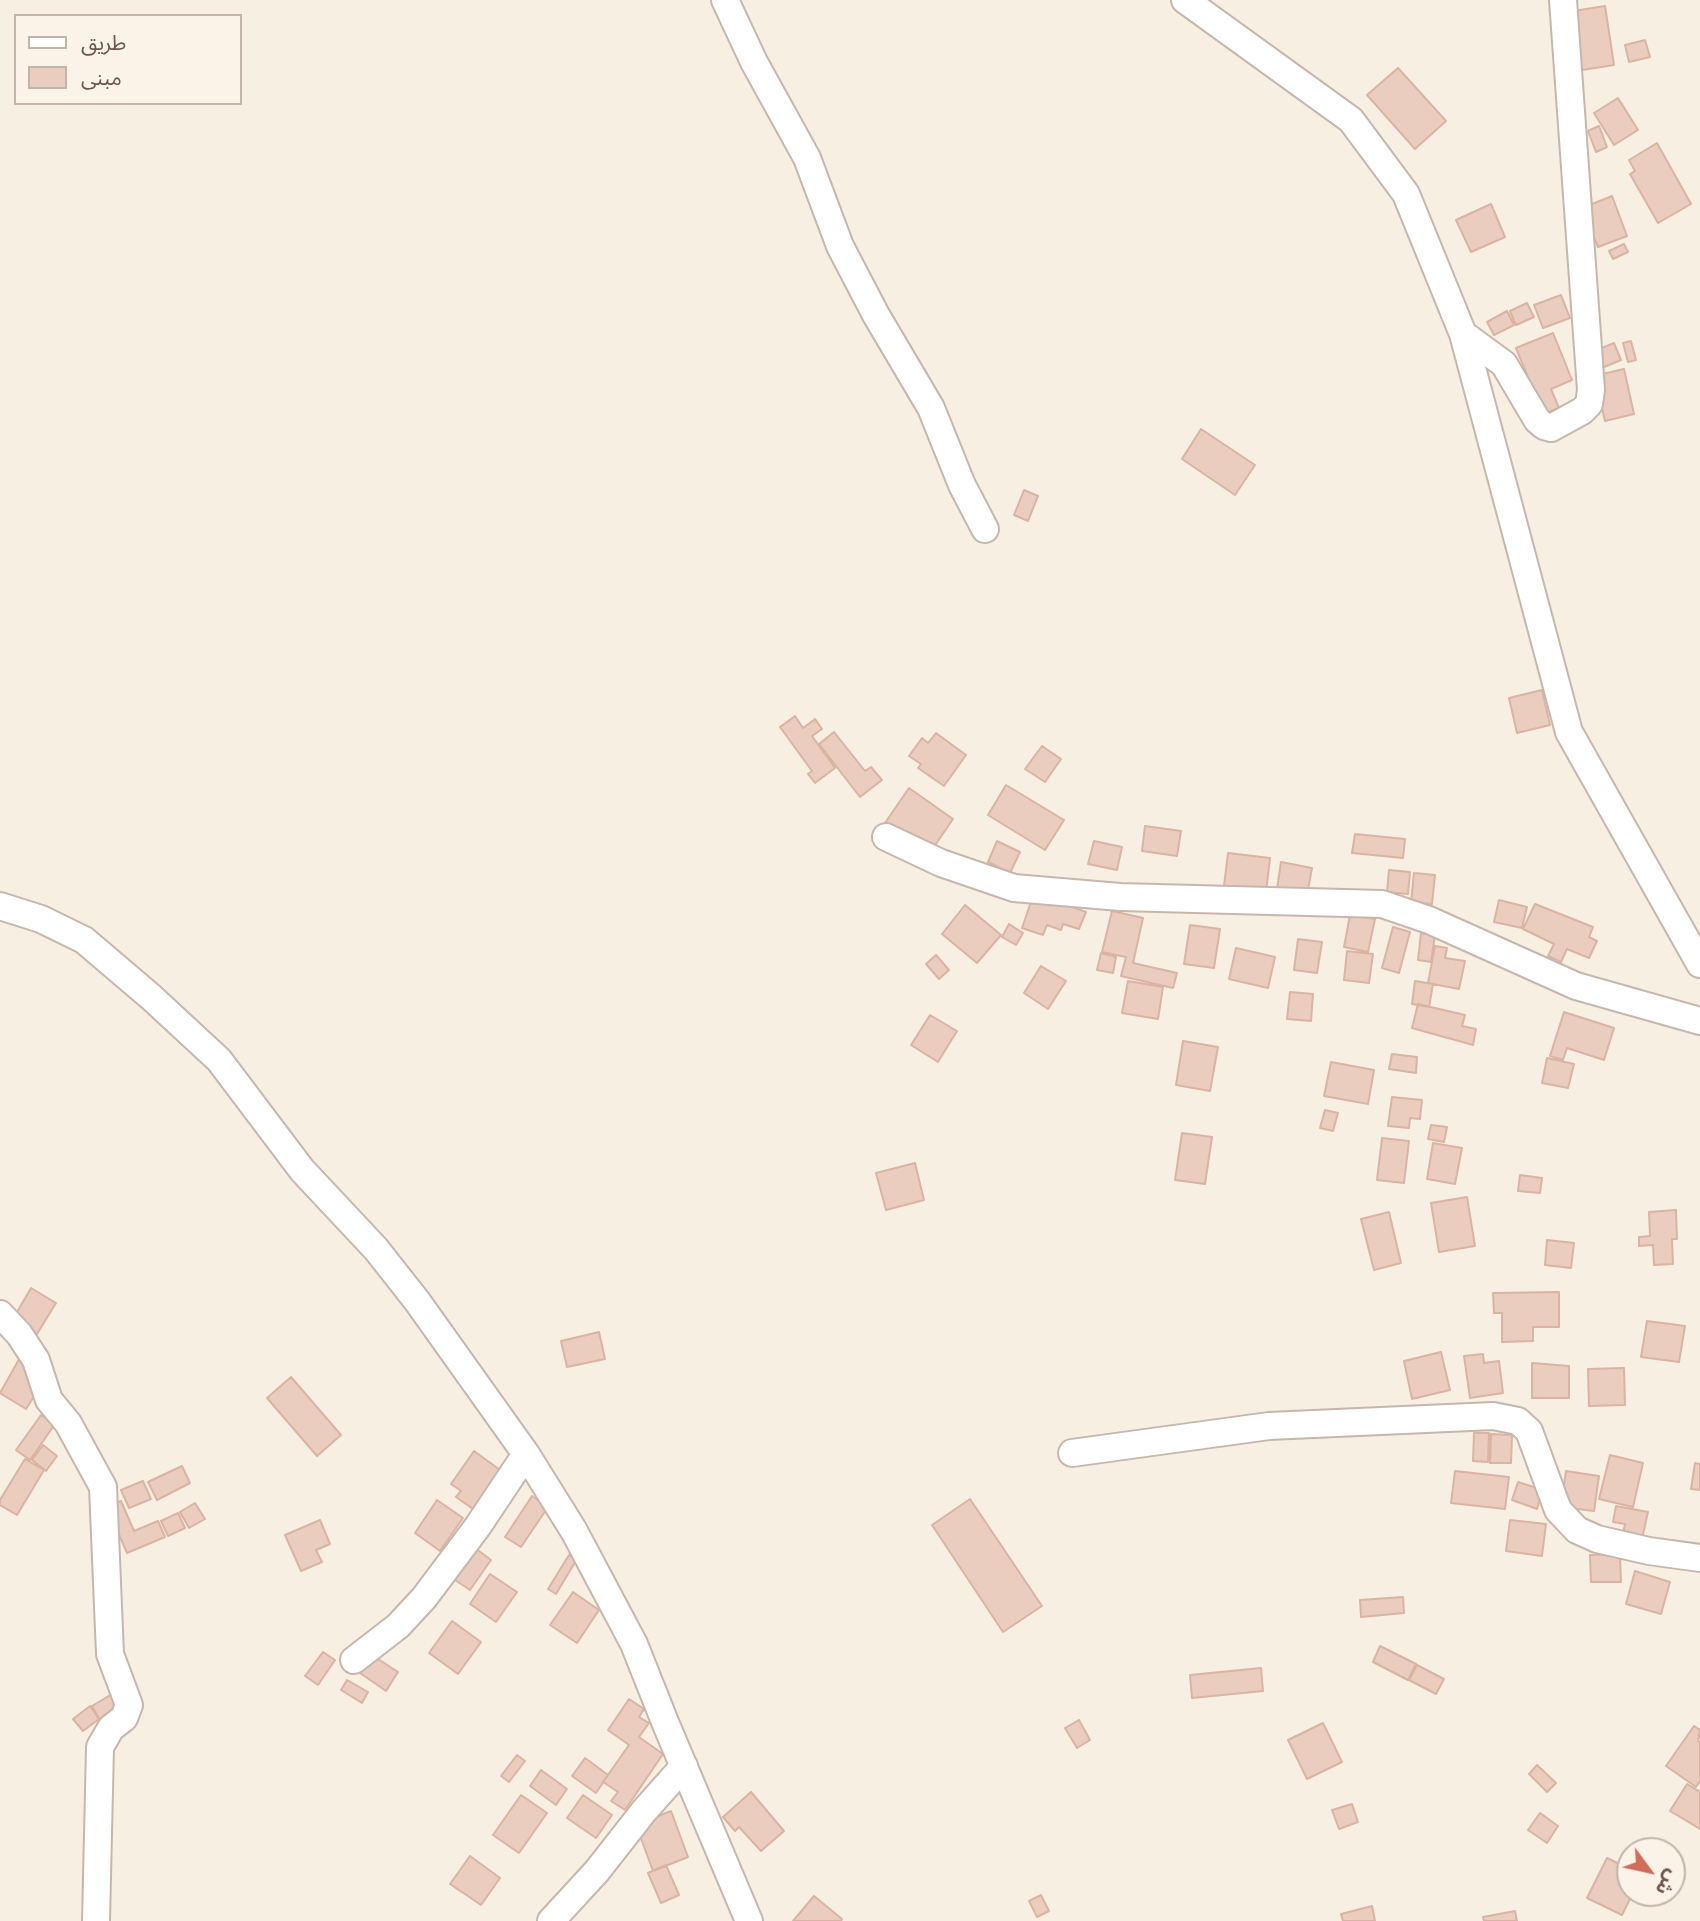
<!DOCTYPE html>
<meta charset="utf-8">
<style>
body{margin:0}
#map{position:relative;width:1700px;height:1921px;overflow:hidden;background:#f8efe3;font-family:Poppins,"Noto Sans Arabic",sans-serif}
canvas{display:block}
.legend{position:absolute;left:14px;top:14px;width:228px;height:91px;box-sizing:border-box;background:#fcf3e8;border:2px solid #c2b4aa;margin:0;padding:9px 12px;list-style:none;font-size:21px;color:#6c564d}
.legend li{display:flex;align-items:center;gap:14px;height:35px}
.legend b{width:35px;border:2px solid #c2b4aa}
.north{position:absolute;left:1616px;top:1837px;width:70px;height:70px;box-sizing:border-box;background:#fcf3e8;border:2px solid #c2b4aa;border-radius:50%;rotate:123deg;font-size:19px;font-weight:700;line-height:28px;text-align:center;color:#6c564d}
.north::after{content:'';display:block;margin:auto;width:24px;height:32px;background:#d16c59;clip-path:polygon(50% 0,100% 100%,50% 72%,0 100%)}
</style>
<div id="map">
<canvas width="1700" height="1921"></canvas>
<ul class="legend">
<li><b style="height:9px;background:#fff"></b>طريق</li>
<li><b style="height:19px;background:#eacdbf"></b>مبنى</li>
</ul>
<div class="north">ش</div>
</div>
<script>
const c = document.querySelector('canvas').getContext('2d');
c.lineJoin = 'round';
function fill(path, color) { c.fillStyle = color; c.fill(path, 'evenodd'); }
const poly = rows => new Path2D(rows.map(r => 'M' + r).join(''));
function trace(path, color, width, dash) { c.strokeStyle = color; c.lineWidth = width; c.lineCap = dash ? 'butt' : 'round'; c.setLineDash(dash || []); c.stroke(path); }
const building = poly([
 [1605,6,1614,65,1576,71,1567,12,1605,6],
 [1645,40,1650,57,1629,62,1625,45,1645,40],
 [1398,68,1446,121,1415,149,1367,95,1398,68],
 [1618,98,1638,130,1614,145,1594,113,1618,98],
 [1599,126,1607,147,1596,152,1588,131,1599,126],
 [1657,143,1691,204,1658,223,1630,174,1635,171,1629,160,1657,143],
 [1612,196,1627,236,1598,247,1582,208,1612,196],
 [1491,204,1505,237,1471,252,1456,220,1491,204],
 [1624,244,1628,252,1613,259,1609,251,1624,244],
 [1561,295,1570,318,1543,328,1534,305,1561,295],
 [1527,303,1534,317,1516,325,1510,311,1527,303],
 [1507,311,1514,325,1494,335,1487,322,1507,311],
 [1553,333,1572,380,1551,389,1559,408,1543,414,1516,348,1553,333],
 [1631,341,1636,360,1628,362,1623,343,1631,341],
 [1614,343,1621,360,1597,370,1590,353,1614,343],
 [1624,369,1634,414,1605,421,1594,376,1624,369],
 [1201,429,1255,465,1235,495,1182,459,1201,429],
 [1024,490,1038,496,1028,521,1014,515,1024,490],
 [1542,690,1550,725,1517,733,1509,698,1542,690],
 [795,716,803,728,815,719,822,729,812,736,835,768,815,783,808,774,812,771,780,727,795,716],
 [834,732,865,771,871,767,882,780,860,797,819,744,834,732],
 [936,733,966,755,944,786,918,768,921,764,909,756,922,738,928,743,936,733],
 [1042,746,1061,759,1045,782,1025,769,1042,746],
 [1006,785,1064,820,1045,850,988,815,1006,785],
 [909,788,953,819,929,854,885,823,909,788],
 [1145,826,1181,831,1177,856,1142,851,1145,826],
 [1355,834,1405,839,1403,858,1352,853,1355,834],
 [997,841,1020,852,1010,873,988,862,997,841],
 [1094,841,1122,847,1117,870,1088,864,1094,841],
 [1228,853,1270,858,1266,892,1224,886,1228,853],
 [1281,862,1312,868,1307,895,1277,889,1281,862],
 [1389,870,1410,872,1408,894,1387,892,1389,870],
 [1414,873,1435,875,1432,904,1411,902,1414,873],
 [1034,893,1086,912,1079,929,1063,924,1061,930,1047,925,1043,935,1022,928,1034,893],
 [1499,900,1527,907,1522,928,1494,922,1499,900],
 [1535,904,1593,927,1589,937,1597,941,1589,958,1567,949,1561,962,1548,956,1554,944,1523,929,1535,904],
 [965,905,1001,935,977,963,942,934,965,905],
 [1112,911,1143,918,1133,963,1177,973,1173,988,1121,976,1126,957,1102,952,1112,911],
 [1350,915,1375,919,1368,952,1344,947,1350,915],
 [1009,924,1023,933,1016,945,1002,937,1009,924],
 [1190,925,1220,929,1214,968,1184,964,1190,925],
 [1393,927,1410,932,1399,973,1382,968,1393,927],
 [1421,933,1435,935,1431,962,1418,960,1421,933],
 [1298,939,1322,942,1317,973,1294,970,1298,939],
 [1435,946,1447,948,1445,958,1465,961,1459,989,1428,983,1435,946],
 [1236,948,1275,957,1268,988,1229,979,1236,948],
 [1347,951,1373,954,1369,983,1344,980,1347,951],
 [1101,953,1116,957,1113,973,1097,970,1101,953],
 [936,955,949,970,939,979,926,964,936,955],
 [1041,966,1066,981,1048,1009,1024,993,1041,966],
 [1128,981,1163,987,1158,1019,1122,1013,1128,981],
 [1415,981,1433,984,1429,1007,1412,1004,1415,981],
 [1290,992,1313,994,1311,1021,1287,1019,1290,992],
 [1418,1004,1465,1015,1462,1026,1476,1029,1473,1045,1412,1028,1418,1004],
 [1564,1012,1614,1028,1604,1060,1567,1048,1563,1060,1550,1056,1564,1012],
 [930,1015,957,1031,938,1062,911,1045,930,1015],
 [1183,1041,1218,1047,1210,1091,1176,1085,1183,1041],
 [1392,1054,1417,1057,1416,1073,1389,1069,1392,1054],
 [1547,1058,1574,1064,1568,1088,1542,1083,1547,1058],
 [1331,1062,1374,1070,1368,1104,1324,1096,1331,1062],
 [1392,1097,1422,1100,1420,1119,1410,1118,1409,1128,1388,1126,1392,1097],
 [1325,1110,1338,1113,1333,1131,1320,1128,1325,1110],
 [1431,1125,1447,1127,1444,1142,1428,1139,1431,1125],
 [1182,1133,1212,1137,1205,1184,1175,1180,1182,1133],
 [1382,1138,1409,1141,1404,1183,1377,1180,1382,1138],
 [1433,1143,1462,1148,1455,1184,1427,1179,1433,1143],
 [915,1163,924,1200,886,1210,876,1173,915,1163],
 [1520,1175,1542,1178,1540,1193,1518,1191,1520,1175],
 [1467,1197,1475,1246,1439,1252,1431,1203,1467,1197],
 [1676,1210,1677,1239,1672,1239,1673,1264,1654,1265,1653,1245,1639,1246,1639,1237,1650,1236,1649,1212,1676,1210],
 [1389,1212,1401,1263,1374,1270,1361,1219,1389,1212],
 [1547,1240,1574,1243,1571,1268,1545,1265,1547,1240],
 [31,1288,56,1303,37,1334,13,1319,31,1288],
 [1559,1292,1559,1327,1533,1327,1533,1341,1502,1342,1502,1313,1494,1313,1493,1293,1559,1292],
 [1647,1321,1685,1326,1679,1362,1641,1357,1647,1321],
 [599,1332,605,1359,567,1367,561,1341,599,1332],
 [1441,1352,1450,1390,1412,1399,1404,1361,1441,1352],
 [22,1354,42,1384,26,1409,0,1393,22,1354],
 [1483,1354,1484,1363,1499,1361,1503,1393,1470,1398,1464,1356,1483,1354],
 [1532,1363,1569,1366,1569,1398,1532,1398,1532,1363],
 [1624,1368,1625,1405,1589,1406,1588,1369,1624,1368],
 [291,1377,341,1435,317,1456,267,1398,291,1377],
 [41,1415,55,1424,30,1460,16,1450,41,1415],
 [1474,1433,1489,1433,1488,1462,1473,1461,1474,1433],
 [1491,1434,1512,1435,1511,1463,1490,1463,1491,1434],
 [43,1445,57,1456,46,1471,32,1460,43,1445],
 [474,1451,500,1470,473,1509,456,1497,461,1491,451,1484,474,1451],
 [1610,1455,1643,1463,1633,1507,1599,1499,1610,1455],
 [25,1459,44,1470,17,1515,0,1505,0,1500,25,1459],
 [1695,1463,1700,1464,1700,1490,1691,1489,1695,1463],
 [182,1466,190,1483,157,1500,148,1482,182,1466],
 [1455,1471,1509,1477,1505,1509,1451,1503,1455,1471],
 [1566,1471,1599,1476,1594,1511,1561,1507,1566,1471],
 [143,1481,151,1499,129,1508,121,1490,143,1481],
 [1518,1482,1543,1490,1537,1509,1512,1500,1518,1482],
 [532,1496,548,1507,521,1547,505,1537,532,1496],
 [970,1499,1042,1606,1003,1632,932,1525,970,1499],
 [437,1500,463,1518,440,1551,415,1533,437,1500],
 [121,1501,134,1531,158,1521,165,1537,127,1553,107,1507,121,1501],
 [195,1503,205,1519,189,1528,180,1512,195,1503],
 [1616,1506,1648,1512,1641,1543,1622,1539,1625,1524,1613,1522,1616,1506],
 [178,1513,185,1528,168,1536,161,1521,178,1513],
 [320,1520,330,1544,316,1550,322,1562,301,1571,285,1535,320,1520],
 [1510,1520,1546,1524,1542,1556,1506,1551,1510,1520],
 [471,1545,491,1560,470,1590,449,1576,471,1545],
 [1620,1554,1621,1582,1591,1582,1590,1555,1620,1554],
 [569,1555,577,1559,556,1594,548,1589,569,1555],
 [1635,1571,1670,1582,1661,1614,1626,1604,1635,1571],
 [490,1574,517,1592,496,1622,470,1604,490,1574],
 [573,1592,599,1610,577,1643,550,1625,573,1592],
 [1403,1597,1404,1613,1361,1617,1360,1600,1403,1597],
 [452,1621,481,1642,458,1674,429,1653,452,1621],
 [1380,1646,1416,1664,1408,1680,1373,1662,1380,1646],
 [323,1652,335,1660,318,1685,305,1676,323,1652],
 [372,1655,398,1672,386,1691,360,1673,372,1655],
 [1417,1665,1444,1679,1436,1694,1409,1680,1417,1665],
 [1261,1668,1263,1691,1192,1698,1190,1675,1261,1668],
 [347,1680,368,1692,362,1703,341,1690,347,1680],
 [112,1694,121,1708,100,1720,92,1706,112,1694],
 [629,1699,644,1709,639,1717,649,1723,639,1737,663,1754,625,1810,611,1801,618,1792,603,1782,629,1745,608,1730,629,1699],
 [90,1706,99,1719,83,1731,73,1719,90,1706],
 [1079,1720,1090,1740,1077,1748,1065,1728,1079,1720],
 [1323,1723,1342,1762,1307,1779,1288,1740,1323,1723],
 [1694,1726,1700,1730,1698,1741,1700,1742,1700,1781,1696,1787,1666,1766,1694,1726],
 [517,1755,525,1761,509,1782,501,1776,517,1755],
 [585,1758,608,1775,596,1793,572,1776,585,1758],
 [1537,1765,1556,1783,1547,1792,1529,1774,1537,1765],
 [541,1770,567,1789,556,1805,530,1786,541,1770],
 [1687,1784,1700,1792,1700,1829,1670,1811,1687,1784],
 [751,1792,784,1831,761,1851,739,1827,735,1831,723,1817,751,1792],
 [521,1795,547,1813,519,1853,493,1835,521,1795],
 [583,1795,612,1815,596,1838,567,1818,583,1795],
 [1352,1804,1358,1822,1339,1829,1332,1810,1352,1804],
 [671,1811,688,1857,653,1871,636,1825,671,1811],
 [1540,1813,1558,1826,1547,1843,1528,1830,1540,1813],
 [470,1856,500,1878,481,1905,450,1884,470,1856],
 [1607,1858,1630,1869,1630,1893,1633,1893,1622,1915,1587,1898,1607,1858],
 [666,1865,679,1895,661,1903,648,1873,666,1865],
 [1041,1895,1049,1911,1037,1917,1029,1901,1041,1895],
 [814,1896,842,1919,841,1921,793,1921,814,1896],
 [1372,1906,1375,1921,1343,1921,1341,1914,1372,1906],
 [1515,1911,1517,1921,1484,1921,1483,1917,1515,1911]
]);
const minor = poly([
 [725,0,754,62,807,158,840,246,876,315,931,408,962,485,985,529],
 [1185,0,1351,120,1406,194,1463,334,1569,732,1700,964],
 [1463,334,1504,364,1537,420,1544,426,1551,428,1582,411,1589,404,1591,390,1563,0],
 [886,837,941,863,1014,888,1120,897,1382,904,1429,920,1576,986,1700,1021],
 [0,906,41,919,84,940,151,997,219,1060,302,1170,376,1249,417,1301,526,1454,574,1531,634,1644,665,1722,749,1921],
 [0,1314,19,1334,36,1360,49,1400,68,1423,103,1487,110,1654,129,1705,124,1718,111,1728,100,1747,96,1921],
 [1072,1453,1269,1426,1493,1416,1518,1421,1529,1431,1558,1510,1577,1530,1597,1539,1649,1551,1700,1558],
 [354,1660,398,1626,424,1598,478,1526,526,1454],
 [551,1921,597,1871,644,1811,684,1766]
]);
fill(building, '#eacdbf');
trace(building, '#dab3a2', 2);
trace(minor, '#c7b6ac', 30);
trace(minor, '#fff', 26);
</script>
